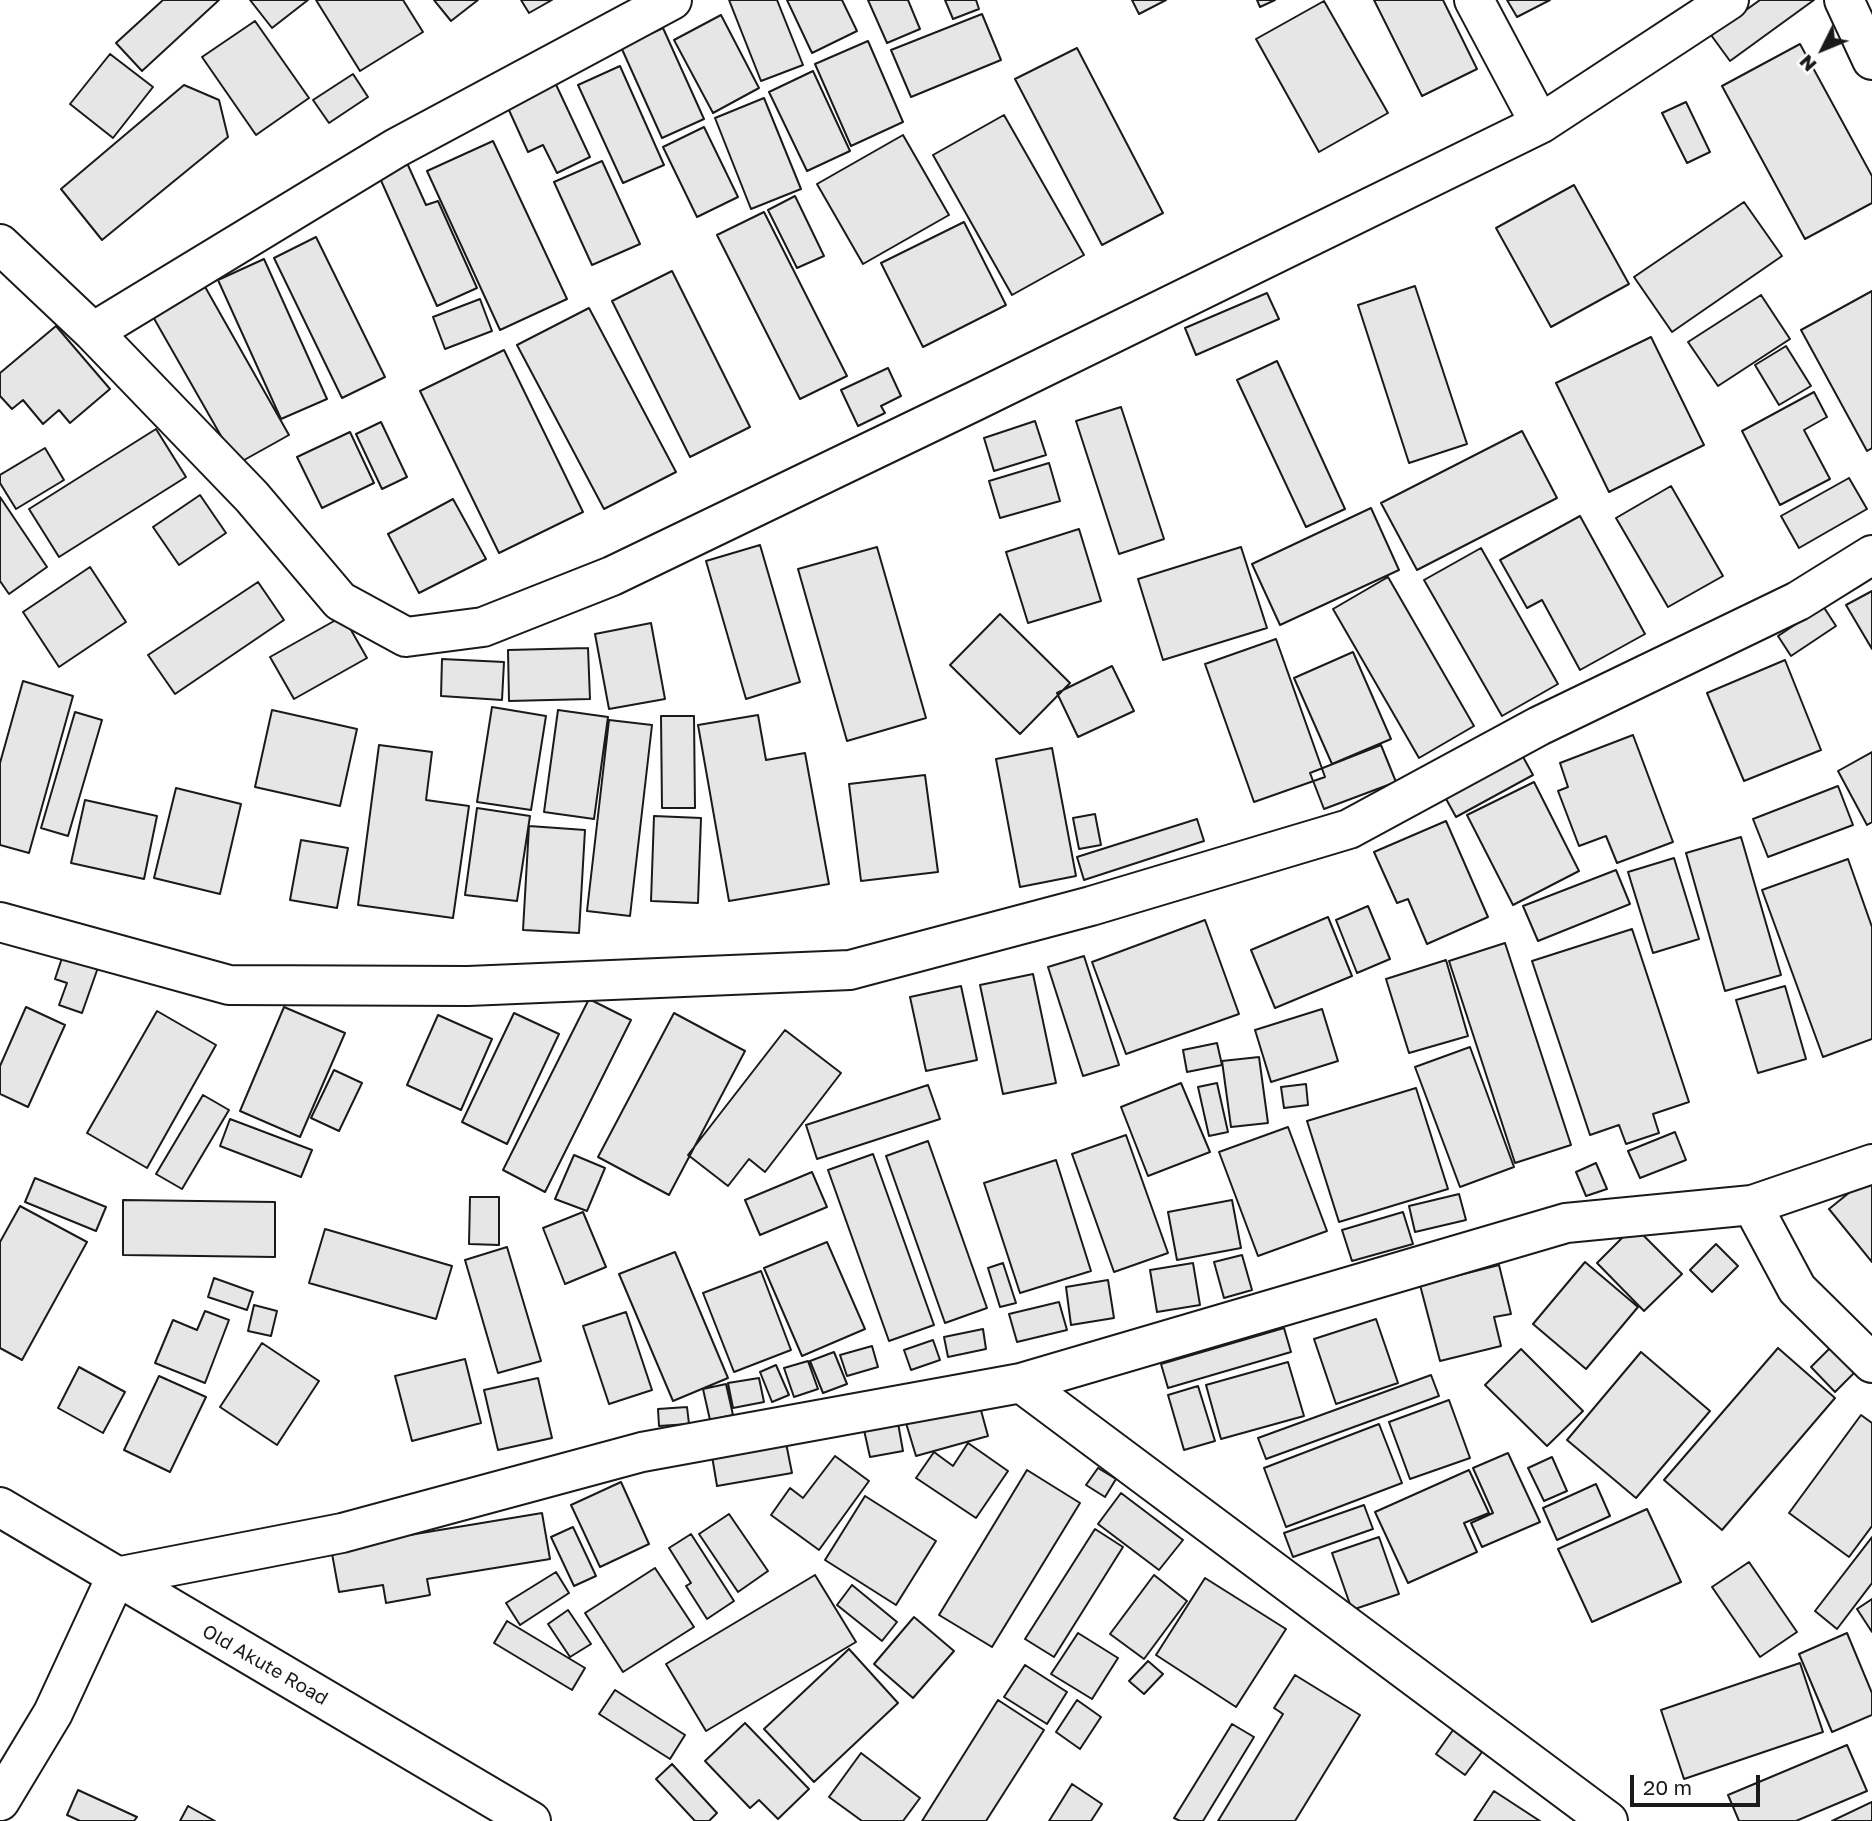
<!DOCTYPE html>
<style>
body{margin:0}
#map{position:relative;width:1872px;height:1821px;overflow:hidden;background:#fff;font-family:"Golos Text",sans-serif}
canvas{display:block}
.north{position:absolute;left:1788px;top:14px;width:70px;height:70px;-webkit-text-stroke:5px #fff;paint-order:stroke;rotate:227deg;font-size:19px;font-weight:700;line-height:28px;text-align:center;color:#1a1a1a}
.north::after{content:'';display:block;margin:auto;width:24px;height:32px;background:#1a1a1a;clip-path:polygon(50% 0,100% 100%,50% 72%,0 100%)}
.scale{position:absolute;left:1630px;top:1775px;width:130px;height:32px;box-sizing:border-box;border:4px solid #1a1a1a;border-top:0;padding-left:9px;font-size:21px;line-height:24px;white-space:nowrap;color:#1a1a1a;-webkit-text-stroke:5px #fff;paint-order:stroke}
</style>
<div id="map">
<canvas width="1872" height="1821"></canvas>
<div class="north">N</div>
<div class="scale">20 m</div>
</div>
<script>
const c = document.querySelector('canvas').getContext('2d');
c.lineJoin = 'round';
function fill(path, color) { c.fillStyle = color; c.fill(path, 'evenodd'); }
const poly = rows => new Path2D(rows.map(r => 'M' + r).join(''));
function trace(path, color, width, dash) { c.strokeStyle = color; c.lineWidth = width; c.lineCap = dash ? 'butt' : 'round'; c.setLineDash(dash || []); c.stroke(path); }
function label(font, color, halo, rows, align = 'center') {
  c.font = font + ' "Golos Text",sans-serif'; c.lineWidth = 5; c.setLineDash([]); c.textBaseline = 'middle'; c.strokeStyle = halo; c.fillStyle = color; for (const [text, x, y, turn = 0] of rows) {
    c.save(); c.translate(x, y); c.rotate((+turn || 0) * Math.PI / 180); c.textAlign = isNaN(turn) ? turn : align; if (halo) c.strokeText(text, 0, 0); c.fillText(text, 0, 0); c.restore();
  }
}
const building = poly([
 [163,0,219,0,142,71,116,43,163,0],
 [250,0,308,0,272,28,250,0],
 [316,0,403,0,423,32,360,71,316,0],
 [434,0,478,0,451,21,434,0],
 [521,0,552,0,529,13,521,0],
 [729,0,777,0,803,65,761,81,729,0],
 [787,0,842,0,857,31,812,53,787,0],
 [868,0,908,0,920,29,887,43,868,0],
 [945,0,976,0,979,9,953,19,945,0],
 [1132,0,1166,0,1139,14,1132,0],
 [1257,0,1275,0,1260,7,1257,0],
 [1374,0,1443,0,1477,69,1422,96,1374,0],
 [1507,0,1550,0,1517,17,1507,0],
 [1760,0,1814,0,1730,61,1711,35,1760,0],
 [1324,1,1388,113,1319,152,1256,39,1324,1],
 [982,14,1001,60,911,97,891,50,982,14],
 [721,15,759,88,713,113,674,40,721,15],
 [255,21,309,98,256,135,202,57,255,21],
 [663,28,704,119,662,138,621,47,663,28],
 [868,41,903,122,851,146,815,64,868,41],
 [1800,44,1872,176,1872,203,1805,239,1722,86,1800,44],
 [1077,48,1163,213,1102,245,1015,79,1077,48],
 [110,54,153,87,113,138,70,104,110,54],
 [620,66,664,165,623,183,578,85,620,66],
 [813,71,850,151,807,171,769,92,813,71],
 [353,74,368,97,329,123,313,100,353,74],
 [551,74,590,157,557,173,543,145,528,152,503,97,551,74],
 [184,85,219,100,228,137,102,240,61,189,184,85],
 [764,98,801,189,751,209,715,118,764,98],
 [1686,102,1710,152,1687,163,1662,113,1686,102],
 [1004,115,1084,255,1012,295,933,155,1004,115],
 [704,127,738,197,697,217,663,147,704,127],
 [903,135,949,215,863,264,817,184,903,135],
 [493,141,567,299,500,330,427,171,493,141],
 [602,161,640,244,592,265,554,182,602,161],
 [407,163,426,205,438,201,477,288,437,306,379,176,407,163],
 [1574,185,1629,284,1551,327,1496,228,1574,185],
 [795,196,824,256,797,268,768,210,795,196],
 [1744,202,1782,256,1672,332,1634,277,1744,202],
 [764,212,847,376,800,399,717,235,764,212],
 [964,222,1006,305,923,347,881,263,964,222],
 [316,237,385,377,342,398,274,258,316,237],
 [264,259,327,399,281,419,218,280,264,259],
 [672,271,750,427,690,457,612,301,672,271],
 [204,285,289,435,237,464,152,315,204,285],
 [1415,286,1467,444,1409,463,1358,305,1415,286],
 [1872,291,1872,448,1867,451,1801,330,1872,291],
 [1267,293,1279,319,1196,355,1185,328,1267,293],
 [1761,295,1790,339,1718,386,1688,342,1761,295],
 [480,299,492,331,445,349,433,317,480,299],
 [589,308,676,472,604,509,517,345,589,308],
 [56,326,110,389,70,423,59,410,43,424,23,400,12,409,0,396,0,373,56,326],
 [1651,337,1704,445,1609,492,1556,383,1651,337],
 [1786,346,1811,386,1779,405,1755,365,1786,346],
 [504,350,583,512,499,553,420,391,504,350],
 [1277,361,1345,509,1306,527,1237,380,1277,361],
 [888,368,901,396,881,406,885,413,858,426,841,390,888,368],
 [1814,392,1827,417,1804,430,1830,479,1780,505,1742,431,1814,392],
 [1121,407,1164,539,1119,554,1076,421,1121,407],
 [1035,421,1046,455,994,471,984,438,1035,421],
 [381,422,407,477,382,489,356,434,381,422],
 [156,429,186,477,59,557,29,509,156,429],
 [1522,431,1557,498,1417,570,1381,503,1522,431],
 [350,432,374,483,322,508,297,457,350,432],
 [45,448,64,480,16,509,0,483,0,475,45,448],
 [1049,463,1060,501,1000,518,989,481,1049,463],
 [1849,478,1867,509,1799,548,1781,516,1849,478],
 [1671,486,1723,576,1668,607,1616,518,1671,486],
 [200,495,226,533,179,565,153,527,200,495],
 [0,497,47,567,9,594,0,581,0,497],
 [453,499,486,559,419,593,388,534,453,499],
 [1371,508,1399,570,1280,625,1252,564,1371,508],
 [1580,516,1645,634,1580,670,1542,600,1527,608,1500,560,1580,516],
 [1079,529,1101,601,1028,623,1006,552,1079,529],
 [760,545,800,682,746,699,706,561,760,545],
 [877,547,926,718,847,741,798,569,877,547],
 [1241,547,1267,628,1163,660,1138,579,1241,547],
 [1481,548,1558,684,1502,716,1424,580,1481,548],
 [90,567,126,622,59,667,23,612,90,567],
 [1388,577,1474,726,1419,758,1333,609,1388,577],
 [258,582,284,620,175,694,148,655,258,582],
 [1872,591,1872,649,1846,605,1872,591],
 [1823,606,1836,626,1791,656,1778,636,1823,606],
 [1000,614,1070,683,1020,734,950,665,1000,614],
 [343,616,367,658,294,699,270,657,343,616],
 [651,623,665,699,609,709,595,634,651,623],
 [1276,639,1325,777,1254,802,1205,664,1276,639],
 [588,648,590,699,509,701,508,650,588,648],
 [1353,652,1391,739,1332,764,1294,678,1353,652],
 [442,659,504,662,502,700,441,696,442,659],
 [1785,660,1821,750,1744,781,1707,693,1785,660],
 [1112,666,1134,711,1078,737,1057,693,1112,666],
 [23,681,73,696,29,853,0,845,0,763,23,681],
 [492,707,546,716,531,810,477,802,492,707],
 [272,710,357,729,340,806,255,787,272,710],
 [558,710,608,717,594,819,544,812,558,710],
 [75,712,102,720,68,836,41,828,75,712],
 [758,715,766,760,805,753,829,884,729,901,698,725,758,715],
 [661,716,694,716,695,808,662,808,661,716],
 [609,720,652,725,630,916,587,911,609,720],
 [1633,735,1673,842,1617,863,1606,836,1579,846,1558,791,1568,787,1560,763,1633,735],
 [379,745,432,752,426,800,469,806,453,918,358,905,379,745],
 [1381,745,1396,782,1324,809,1310,773,1381,745],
 [1052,748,1076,876,1020,887,996,759,1052,748],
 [1872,752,1872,822,1867,825,1838,771,1872,752],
 [1522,755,1533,775,1456,817,1445,797,1522,755],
 [925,775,938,872,861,881,849,784,925,775],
 [1534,782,1579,871,1513,905,1467,815,1534,782],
 [1838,786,1853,825,1768,857,1753,819,1838,786],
 [176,788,241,804,220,894,154,878,176,788],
 [85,800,157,816,144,879,71,863,85,800],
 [477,808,530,816,517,901,465,895,477,808],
 [1095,814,1101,845,1079,849,1073,818,1095,814],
 [654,816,701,818,698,903,651,901,654,816],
 [1197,819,1204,841,1084,880,1077,857,1197,819],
 [1446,821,1488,917,1427,944,1408,899,1397,903,1374,852,1446,821],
 [529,826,585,830,579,933,523,930,529,826],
 [1741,837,1781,975,1725,991,1686,853,1741,837],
 [301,840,348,848,337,908,290,900,301,840],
 [1674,858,1699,939,1653,953,1628,872,1674,858],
 [1848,859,1872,927,1872,1039,1823,1057,1762,890,1848,859],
 [1616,870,1630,904,1538,941,1523,906,1616,870],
 [1368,906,1390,959,1357,973,1336,920,1368,906],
 [1328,917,1352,976,1275,1008,1251,950,1328,917],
 [1205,920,1239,1014,1126,1054,1092,962,1205,920],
 [1632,929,1689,1102,1653,1114,1659,1133,1626,1144,1619,1125,1590,1135,1532,961,1632,929],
 [1505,943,1571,1145,1515,1163,1449,961,1505,943],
 [66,946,101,959,82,1013,59,1005,67,983,55,979,66,946],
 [1084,956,1119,1065,1083,1076,1048,967,1084,956],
 [1446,960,1468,1036,1409,1053,1386,979,1446,960],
 [1033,974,1056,1083,1003,1094,980,985,1033,974],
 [961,986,977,1060,926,1071,910,997,961,986],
 [1785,986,1806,1059,1758,1073,1736,1000,1785,986],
 [589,999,631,1020,545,1192,503,1170,589,999],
 [26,1007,65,1025,28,1107,0,1094,0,1066,26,1007],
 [284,1007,345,1033,300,1137,240,1111,284,1007],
 [1322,1009,1338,1061,1271,1082,1255,1030,1322,1009],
 [157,1011,216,1045,147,1168,87,1133,157,1011],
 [514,1013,559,1034,507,1144,462,1122,514,1013],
 [674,1013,745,1051,669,1195,598,1157,674,1013],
 [438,1015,492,1039,461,1110,407,1085,438,1015],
 [785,1030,841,1073,765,1172,749,1159,728,1186,688,1155,785,1030],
 [1217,1043,1222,1065,1187,1072,1183,1050,1217,1043],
 [1470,1047,1514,1167,1460,1187,1415,1067,1470,1047],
 [1259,1057,1268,1123,1231,1127,1222,1061,1259,1057],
 [334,1070,362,1083,339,1131,311,1118,334,1070],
 [1181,1083,1210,1152,1148,1176,1121,1107,1181,1083],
 [1217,1083,1228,1132,1209,1136,1198,1087,1217,1083],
 [1306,1084,1308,1105,1284,1108,1281,1087,1306,1084],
 [928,1085,940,1119,817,1159,806,1125,928,1085],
 [1416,1088,1448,1189,1339,1222,1307,1121,1416,1088],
 [203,1095,229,1110,182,1189,156,1174,203,1095],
 [230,1119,312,1150,301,1177,220,1146,230,1119],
 [1288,1127,1327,1231,1258,1256,1219,1152,1288,1127],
 [1675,1132,1686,1160,1640,1178,1628,1151,1675,1132],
 [1126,1135,1168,1253,1114,1272,1072,1154,1126,1135],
 [928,1141,987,1308,945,1323,886,1156,928,1141],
 [873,1154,934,1325,889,1341,828,1170,873,1154],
 [574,1155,605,1168,587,1211,555,1199,574,1155],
 [1056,1160,1091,1271,1020,1293,984,1183,1056,1160],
 [1596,1163,1607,1189,1586,1196,1576,1172,1596,1163],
 [812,1172,827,1207,760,1235,745,1200,812,1172],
 [1871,1175,1872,1177,1872,1262,1829,1209,1871,1175],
 [35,1178,106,1207,96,1231,25,1202,35,1178],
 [1459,1194,1466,1220,1415,1232,1409,1206,1459,1194],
 [470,1197,499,1197,499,1245,469,1244,470,1197],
 [123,1200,275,1202,275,1257,123,1255,123,1200],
 [1232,1200,1241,1248,1177,1260,1168,1212,1232,1200],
 [20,1206,87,1242,22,1360,0,1348,0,1242,20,1206],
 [583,1212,606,1267,565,1284,543,1228,583,1212],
 [1403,1212,1413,1244,1352,1261,1342,1230,1403,1212],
 [1634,1226,1682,1274,1644,1311,1597,1263,1634,1226],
 [325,1229,452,1266,436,1319,309,1283,325,1229],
 [827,1242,865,1329,802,1356,764,1268,827,1242],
 [1716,1244,1738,1266,1712,1292,1690,1270,1716,1244],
 [507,1247,541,1361,498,1373,465,1260,507,1247],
 [675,1252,728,1378,673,1401,619,1274,675,1252],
 [1242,1255,1252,1290,1224,1298,1214,1262,1242,1255],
 [1585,1262,1638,1307,1586,1369,1533,1324,1585,1262],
 [1003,1263,1016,1303,1000,1307,988,1268,1003,1263],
 [1193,1263,1200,1305,1157,1312,1150,1270,1193,1263],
 [1499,1265,1511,1314,1494,1317,1501,1346,1440,1361,1420,1285,1499,1265],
 [761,1271,791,1350,734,1372,703,1293,761,1271],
 [214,1278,253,1292,247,1310,208,1297,214,1278],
 [1108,1280,1114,1318,1071,1325,1066,1287,1108,1280],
 [1059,1302,1067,1330,1017,1342,1009,1314,1059,1302],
 [254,1305,277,1311,271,1336,248,1331,254,1305],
 [205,1311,229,1320,205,1383,155,1363,173,1320,197,1330,205,1311],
 [626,1312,652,1390,609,1404,583,1326,626,1312],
 [1376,1319,1398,1383,1336,1404,1314,1339,1376,1319],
 [1284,1328,1291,1352,1168,1388,1161,1364,1284,1328],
 [983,1329,986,1349,948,1357,944,1337,983,1329],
 [1840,1338,1865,1362,1835,1392,1811,1367,1840,1338],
 [933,1340,940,1360,911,1370,904,1350,933,1340],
 [262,1343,319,1381,277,1445,220,1407,262,1343],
 [872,1346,878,1367,847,1376,840,1355,872,1346],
 [1778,1348,1835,1398,1722,1530,1664,1480,1778,1348],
 [1521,1349,1583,1411,1547,1446,1485,1385,1521,1349],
 [834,1352,847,1384,823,1393,810,1361,834,1352],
 [1641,1352,1710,1411,1636,1498,1567,1440,1641,1352],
 [465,1359,481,1423,412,1441,395,1376,465,1359],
 [808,1361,818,1389,794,1397,784,1368,808,1361],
 [1288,1362,1304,1416,1221,1439,1206,1385,1288,1362],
 [776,1365,789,1395,772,1402,760,1372,776,1365],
 [79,1367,125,1392,103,1433,58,1408,79,1367],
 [1431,1375,1439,1396,1266,1459,1258,1438,1431,1375],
 [159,1376,206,1397,170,1472,124,1450,159,1376],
 [538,1378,552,1438,498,1450,484,1390,538,1378],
 [759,1378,764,1402,733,1408,728,1383,759,1378],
 [726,1384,733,1415,710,1420,703,1389,726,1384],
 [1198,1386,1215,1441,1184,1450,1168,1395,1198,1386],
 [1449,1400,1470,1458,1410,1479,1389,1422,1449,1400],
 [979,1403,988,1436,916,1456,906,1423,979,1403],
 [687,1407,689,1424,659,1426,658,1409,687,1407],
 [1861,1415,1872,1423,1872,1526,1849,1557,1789,1513,1861,1415],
 [898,1423,903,1451,870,1457,864,1430,898,1423],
 [1379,1424,1402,1483,1286,1527,1264,1468,1379,1424],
 [786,1443,792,1473,717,1486,712,1456,786,1443],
 [968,1443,1008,1471,976,1518,916,1478,934,1452,953,1466,968,1443],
 [1508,1453,1540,1522,1482,1547,1471,1523,1493,1513,1473,1468,1508,1453],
 [835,1456,869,1481,819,1550,771,1515,790,1488,803,1498,835,1456],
 [1552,1457,1567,1491,1544,1501,1528,1468,1552,1457],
 [1098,1468,1116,1479,1105,1497,1086,1485,1098,1468],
 [1027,1470,1080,1503,992,1647,939,1615,1027,1470],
 [1469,1470,1489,1513,1464,1523,1477,1552,1408,1583,1375,1512,1469,1470],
 [621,1482,649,1544,600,1567,571,1505,621,1482],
 [1596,1484,1610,1516,1557,1540,1543,1508,1596,1484],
 [1121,1493,1183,1540,1159,1570,1098,1524,1121,1493],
 [865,1496,936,1541,896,1605,825,1560,865,1496],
 [1364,1505,1373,1529,1293,1557,1284,1533,1364,1505],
 [1647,1509,1681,1582,1592,1622,1558,1549,1647,1509],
 [542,1513,550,1559,427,1579,430,1595,386,1603,383,1585,339,1592,331,1548,542,1513],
 [729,1514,768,1571,738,1592,699,1534,729,1514],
 [573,1527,596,1576,574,1586,551,1537,573,1527],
 [1095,1529,1123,1547,1054,1657,1025,1639,1095,1529],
 [691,1534,734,1601,707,1619,686,1586,691,1583,669,1548,691,1534],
 [1379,1537,1399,1594,1352,1610,1332,1553,1379,1537],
 [1872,1537,1872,1583,1837,1629,1815,1611,1872,1537],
 [1749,1562,1797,1632,1760,1657,1712,1587,1749,1562],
 [655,1568,694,1627,623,1672,585,1613,655,1568],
 [556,1572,569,1593,520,1625,506,1603,556,1572],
 [815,1575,856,1642,706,1731,666,1664,815,1575],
 [1154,1575,1187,1601,1144,1659,1110,1634,1154,1575],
 [1205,1578,1286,1629,1236,1707,1156,1655,1205,1578],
 [852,1585,897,1622,882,1641,837,1605,852,1585],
 [1872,1599,1872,1632,1857,1609,1872,1599],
 [568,1610,591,1644,570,1657,548,1624,568,1610],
 [914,1617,954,1651,913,1698,874,1664,914,1617],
 [507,1621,585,1668,572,1690,494,1643,507,1621],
 [1078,1633,1118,1658,1092,1699,1051,1674,1078,1633],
 [1847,1633,1872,1693,1872,1715,1832,1732,1799,1654,1847,1633],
 [849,1649,898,1703,814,1782,764,1729,849,1649],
 [1148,1661,1163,1674,1144,1694,1129,1681,1148,1661],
 [1800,1663,1823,1732,1684,1779,1661,1710,1800,1663],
 [1025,1665,1067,1692,1047,1724,1004,1697,1025,1665],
 [1295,1675,1360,1715,1295,1821,1218,1821,1283,1714,1274,1708,1295,1675],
 [615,1690,685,1735,670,1759,599,1714,615,1690],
 [998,1700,1044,1730,986,1821,922,1821,998,1700],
 [1077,1700,1101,1717,1080,1749,1056,1732,1077,1700],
 [745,1723,809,1789,778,1819,759,1800,750,1808,705,1761,745,1723],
 [1232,1724,1254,1737,1203,1821,1180,1821,1174,1818,1232,1724],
 [1453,1730,1482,1752,1465,1775,1436,1754,1453,1730],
 [1847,1745,1867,1791,1796,1821,1739,1821,1728,1795,1847,1745],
 [861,1753,920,1798,903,1821,862,1821,829,1797,861,1753],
 [672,1764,717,1813,709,1821,695,1821,656,1779,672,1764],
 [1072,1784,1102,1804,1091,1821,1049,1821,1072,1784],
 [78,1790,137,1817,134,1821,80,1821,67,1815,78,1790],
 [1494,1791,1540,1821,1474,1821,1494,1791],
 [1872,1802,1872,1821,1832,1821,1872,1802],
 [188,1806,215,1821,180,1821,188,1806]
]);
const minor = poly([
 [1474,0,1540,124],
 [1844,0,1872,60],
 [0,244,93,332,252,497,340,601,406,637,483,627,612,576,975,401,1540,124,1729,0],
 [93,332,396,148,672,0],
 [0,922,229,985,468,986,850,970,1091,906,1349,829,1539,726,1798,601,1872,555],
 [1752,1205,1797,1289,1872,1363],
 [1021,1383,1608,1821],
 [0,1507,531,1821],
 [0,1801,53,1713,116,1577,342,1533,642,1452,1021,1383,1566,1223,1752,1205,1872,1164]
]);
const streetNames = [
 ["Old Akute Road",265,1665,30]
];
fill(building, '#e6e6e6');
trace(building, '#1a1a1a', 2);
trace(minor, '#1a1a1a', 42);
trace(minor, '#fff', 38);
label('19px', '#1a1a1a', '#fff', streetNames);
</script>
